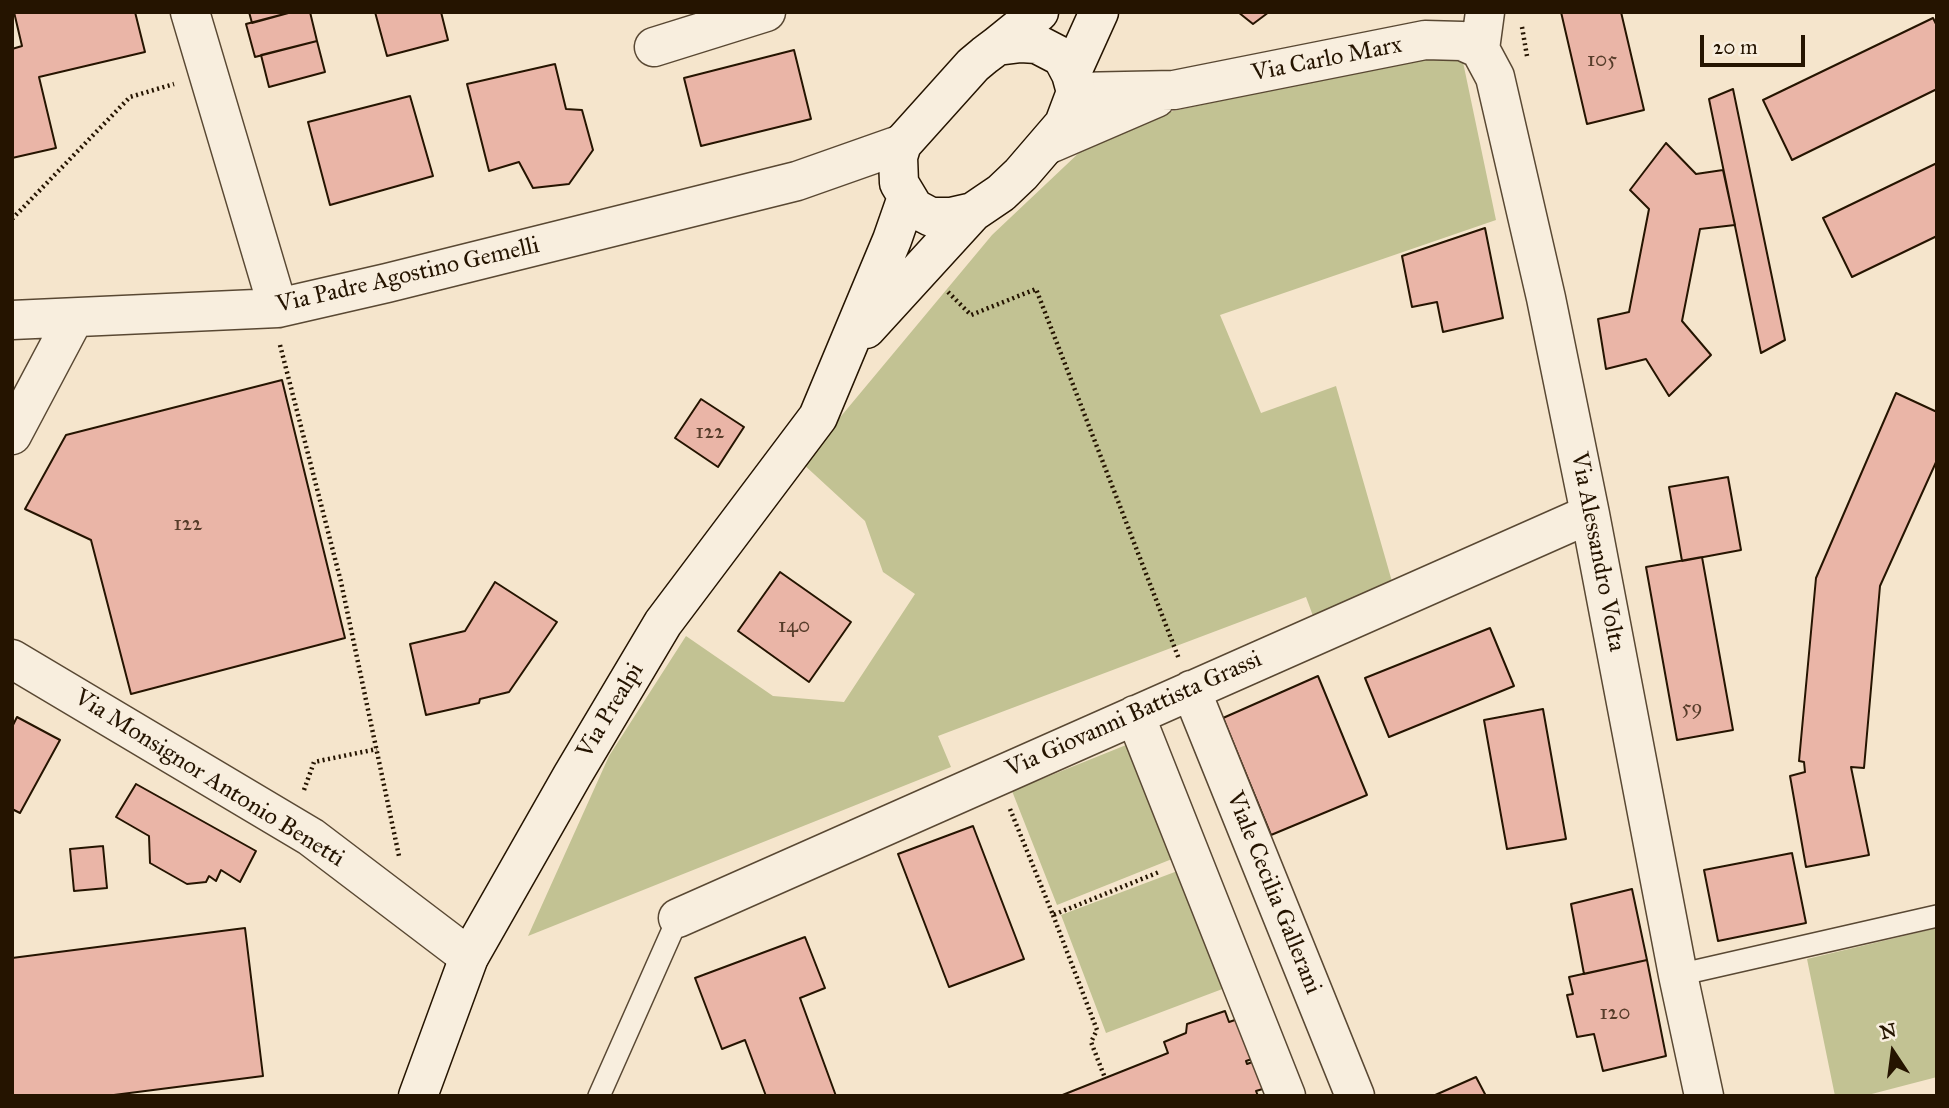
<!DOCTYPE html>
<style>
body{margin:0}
#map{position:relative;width:1949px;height:1108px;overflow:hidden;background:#f5e5cc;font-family:"IM FELL Great Primer",serif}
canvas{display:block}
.frame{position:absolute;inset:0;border:14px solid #251400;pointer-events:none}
.north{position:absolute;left:1858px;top:1017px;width:70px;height:70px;-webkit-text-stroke:5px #f8eede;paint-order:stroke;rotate:347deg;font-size:19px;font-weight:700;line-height:28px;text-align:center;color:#251400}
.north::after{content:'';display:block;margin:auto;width:24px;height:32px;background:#251400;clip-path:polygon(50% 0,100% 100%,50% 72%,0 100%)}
.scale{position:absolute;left:1700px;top:35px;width:105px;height:32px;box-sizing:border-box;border:4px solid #251400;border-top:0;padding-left:9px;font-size:21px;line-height:24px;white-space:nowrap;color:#251400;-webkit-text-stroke:5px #f8eede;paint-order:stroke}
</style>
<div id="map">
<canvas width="1949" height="1108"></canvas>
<div class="frame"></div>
<div class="north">N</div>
<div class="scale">20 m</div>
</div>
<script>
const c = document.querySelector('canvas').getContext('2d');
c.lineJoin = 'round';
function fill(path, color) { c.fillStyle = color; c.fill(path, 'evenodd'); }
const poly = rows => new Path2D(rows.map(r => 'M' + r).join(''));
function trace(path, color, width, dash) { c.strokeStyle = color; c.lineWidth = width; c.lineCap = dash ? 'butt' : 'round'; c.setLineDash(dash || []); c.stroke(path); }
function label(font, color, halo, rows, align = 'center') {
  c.font = font + ' "IM FELL Great Primer",serif'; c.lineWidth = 5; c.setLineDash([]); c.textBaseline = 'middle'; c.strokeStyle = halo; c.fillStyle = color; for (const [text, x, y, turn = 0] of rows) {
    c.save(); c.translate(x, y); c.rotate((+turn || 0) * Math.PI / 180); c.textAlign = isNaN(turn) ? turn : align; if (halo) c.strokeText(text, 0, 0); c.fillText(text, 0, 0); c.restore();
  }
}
const green = poly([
 [1444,54,1463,62,1496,220,1220,315,1261,413,1336,386,1395,592,1316,624,1306,597,938,736,951,767,528,936,609,756,686,636,773,696,844,702,915,594,883,572,865,521,802,463,992,235,1083,149,1173,111],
 [1136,741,1182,855,1057,905,1012,791],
 [1188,867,1233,985,1106,1033,1061,915],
 [1937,928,1937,1077,1864,1096,1835,1096,1807,959]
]);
const building = poly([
 [14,12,135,12,145,52,39,77,56,148,12,158,12,49,22,46,14,12],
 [249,12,292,12,252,23,249,12],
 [292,12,310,12,317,41,255,57,246,24,292,12],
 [375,12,441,12,448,40,387,56,375,12],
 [1238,12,1269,12,1253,24,1238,12],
 [1561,12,1621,12,1644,110,1587,124,1561,12],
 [1933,18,1937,26,1937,89,1792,160,1763,100,1933,18],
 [317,41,325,72,269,87,261,55,317,41],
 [794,50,811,119,701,146,684,78,794,50],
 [555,64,566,109,582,110,593,150,569,184,533,188,519,162,489,171,467,84,555,64],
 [1733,89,1785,340,1761,353,1709,99,1733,89],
 [410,96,433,176,330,205,308,122,410,96],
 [1666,143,1696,174,1723,170,1735,225,1700,229,1682,321,1711,355,1669,396,1646,359,1606,369,1598,319,1629,312,1649,209,1630,190,1666,143],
 [1937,163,1937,236,1852,277,1823,218,1937,163],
 [1485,228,1503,318,1443,332,1437,302,1412,307,1402,256,1485,228],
 [282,380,345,638,131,694,91,540,25,509,66,435,282,380],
 [1896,393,1937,412,1937,460,1880,586,1864,768,1851,767,1869,855,1806,867,1790,776,1805,772,1804,762,1799,761,1816,578,1896,393],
 [701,399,744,427,718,467,675,438,701,399],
 [1728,477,1741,550,1682,561,1669,487,1728,477],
 [1702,557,1733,730,1677,740,1646,567,1702,557],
 [780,572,851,622,809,682,738,631,780,572],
 [495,582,557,622,509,692,480,699,479,703,426,715,410,644,465,631,495,582],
 [1490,628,1514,686,1389,737,1365,678,1490,628],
 [1318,676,1367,795,1271,835,1223,718,1318,676],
 [1543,709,1566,839,1507,849,1484,720,1543,709],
 [17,717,60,740,20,813,12,809,12,727,17,717],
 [136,784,256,851,240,882,221,870,216,881,209,876,206,882,187,884,150,863,149,836,116,817,136,784],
 [973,826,1024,959,949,987,898,854,973,826],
 [103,846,107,888,74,891,70,849,103,846],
 [1792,853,1806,923,1718,941,1704,870,1792,853],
 [1632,889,1647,960,1584,974,1571,904,1632,889],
 [245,928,263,1076,106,1096,12,1096,12,958,245,928],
 [805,937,825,988,800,998,836,1096,766,1096,745,1040,722,1049,695,978,805,937],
 [1647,960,1666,1056,1603,1071,1594,1034,1577,1037,1567,995,1573,994,1569,977,1647,960],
 [1225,1011,1229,1022,1241,1018,1255,1058,1246,1061,1247,1064,1255,1061,1266,1088,1256,1091,1258,1096,1060,1096,1168,1053,1164,1042,1186,1033,1187,1024,1225,1011],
 [1476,1077,1486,1096,1433,1096,1476,1077]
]);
const path = poly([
 [1522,27,1527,56],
 [12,219,130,97,174,84],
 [948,292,971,315,1036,289,1179,659],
 [280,345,341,582,399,856,398,857],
 [304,790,314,762,377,749],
 [1010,809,1053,915,1159,872],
 [1053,915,1097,1030,1091,1042,1105,1078]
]);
const lane = poly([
 [1678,975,1937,916],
 [599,1096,678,918]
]);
const street = poly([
 [190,12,278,308],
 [1485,12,1480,49,1495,77,1546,298,1590,514,1678,975,1704,1096],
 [654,47,766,12],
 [1076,92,1174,90,1425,40,1462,41,1480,49],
 [1047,145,1156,98],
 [12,320,278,308,387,283,797,181,902,144],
 [12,435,74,318],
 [12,659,311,837,469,957],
 [1191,690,1355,1096],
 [1135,715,1286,1096],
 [678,918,1590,514]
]);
const secondary = poly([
 [1021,43,1037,44,1062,57,1071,74,1076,92,1064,124,1021,174,1001,193,973,212,951,217,931,217,914,208,899,183,898,157,902,144,973,65,985,55,997,46,1021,43],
 [997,46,1039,12],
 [1071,74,1099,12],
 [866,329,973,212],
 [418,1096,469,957,572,776,663,623,818,417,892,240,907,197]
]);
const numberNames = [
 ["105",1602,61],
 ["122",710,433],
 ["122",188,525],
 ["140",794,627],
 ["59",1692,709],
 ["120",1615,1014]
];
const streetNames = [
 ["Via Carlo Marx",1327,60,-11],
 ["Via Padre Agostino Gemelli",408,276,-13],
 ["Via Alessandro Volta",1597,552,79],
 ["Via Prealpi",611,711,-59],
 ["Via Giovanni Battista Grassi",1134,715,-24],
 ["Via Monsignor Antonio Benetti",209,779,32],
 ["Viale Cecilia Gallerani",1273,893,68]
];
fill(green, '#c2c293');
fill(building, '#eab5a7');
trace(building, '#251400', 2);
trace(lane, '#594833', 24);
trace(street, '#594833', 41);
trace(secondary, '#251400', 41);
trace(path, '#251400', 4.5, [2, 3.5]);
trace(lane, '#f8eede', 21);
trace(street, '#f8eede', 38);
trace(secondary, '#f8eede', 38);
label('21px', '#563c2a', null, numberNames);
label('24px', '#251400', '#f8eede', streetNames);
</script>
